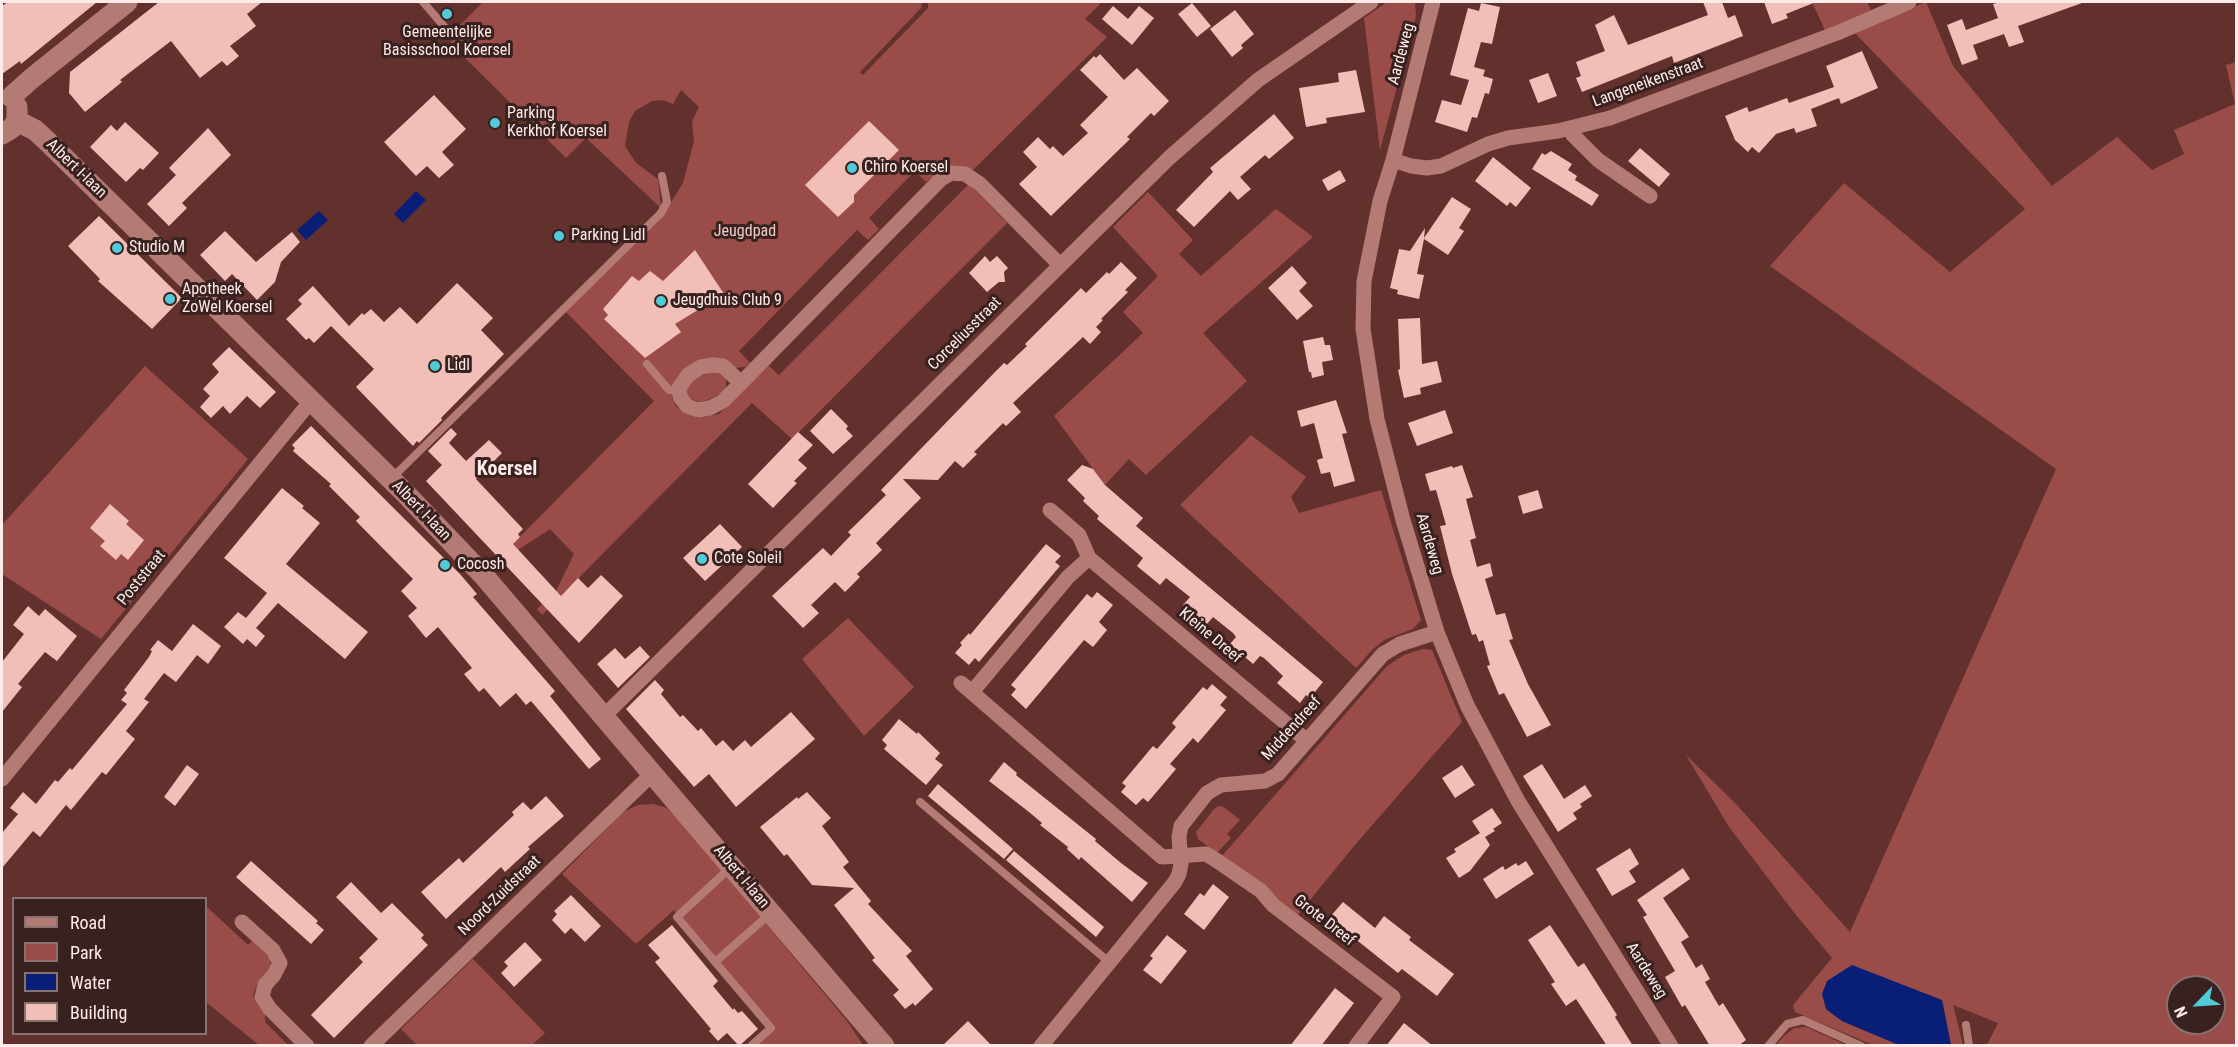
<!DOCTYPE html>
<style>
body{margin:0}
#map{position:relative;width:2238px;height:1047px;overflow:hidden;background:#62312d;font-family:"Roboto Condensed",sans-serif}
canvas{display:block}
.frame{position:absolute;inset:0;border:3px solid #feebe9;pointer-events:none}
.legend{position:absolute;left:12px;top:897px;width:195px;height:138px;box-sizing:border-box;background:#38211f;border:2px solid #877270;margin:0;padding:8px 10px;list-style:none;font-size:18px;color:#feebe9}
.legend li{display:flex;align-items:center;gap:12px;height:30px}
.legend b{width:30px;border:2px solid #877270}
.north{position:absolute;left:2166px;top:975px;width:60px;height:60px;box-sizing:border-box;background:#38211f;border:2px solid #877270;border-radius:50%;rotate:245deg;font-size:16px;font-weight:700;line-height:24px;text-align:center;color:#feebe9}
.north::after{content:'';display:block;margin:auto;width:21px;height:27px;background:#52cbd9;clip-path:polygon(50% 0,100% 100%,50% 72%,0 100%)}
</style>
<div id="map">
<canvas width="2238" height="1047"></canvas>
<div class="frame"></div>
<ul class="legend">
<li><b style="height:8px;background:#b47b75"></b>Road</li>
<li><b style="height:16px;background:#9a4d48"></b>Park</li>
<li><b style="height:16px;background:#091e77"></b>Water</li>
<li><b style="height:16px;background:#f2beb8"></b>Building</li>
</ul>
<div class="north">N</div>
</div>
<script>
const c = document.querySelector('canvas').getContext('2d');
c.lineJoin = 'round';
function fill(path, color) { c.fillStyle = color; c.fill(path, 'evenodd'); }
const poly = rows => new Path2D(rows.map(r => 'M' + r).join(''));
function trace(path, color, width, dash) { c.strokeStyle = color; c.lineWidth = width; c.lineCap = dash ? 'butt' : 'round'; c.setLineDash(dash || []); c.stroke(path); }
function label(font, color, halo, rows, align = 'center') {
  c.font = font + ' "Roboto Condensed",sans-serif'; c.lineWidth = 6; c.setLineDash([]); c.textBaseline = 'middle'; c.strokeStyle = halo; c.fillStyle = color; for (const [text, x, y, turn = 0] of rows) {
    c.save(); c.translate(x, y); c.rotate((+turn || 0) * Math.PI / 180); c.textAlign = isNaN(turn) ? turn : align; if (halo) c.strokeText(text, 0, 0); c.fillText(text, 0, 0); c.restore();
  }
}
const green = poly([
 [483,2,922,2,921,8,860,72,863,75,928,8,928,2,1102,2,1085,19,1107,37,973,170,941,171,926,182,915,171,869,218,879,229,868,240,857,230,739,351,750,363,745,367,735,368,700,360,688,367,675,383,672,399,676,406,682,411,697,418,719,414,768,365,779,375,969,184,1007,223,792,439,752,403,542,615,537,609,556,591,574,554,550,529,518,550,499,567,495,562,654,401,565,311,665,212,683,183,694,141,692,122,699,107,681,90,673,104,662,100,652,101,635,111,629,122,625,146,636,163,658,179,661,208,586,138,566,158,450,43,463,30,459,26],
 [1387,2,1415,2,1416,16,1380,150,1364,18],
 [1812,2,1867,2,1871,10,1825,30],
 [1926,2,1953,66,2052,186,2117,137,2152,170,2184,154,2174,130,2235,104,2226,65,2236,62,2236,1045,1987,1045,1998,1023,1953,1005,1963,1045,1951,1045,1942,1000,1826,1009,1842,1021,1899,1045,1873,1045,1795,1012,1793,1005,1832,958,1796,915,1729,827,1686,755,1736,804,1850,932,2056,469,1770,266,1844,183,1950,272,2025,209,1854,32],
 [2178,987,2214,987,2214,1023,2178,1023],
 [1148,192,1193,240,1179,254,1201,276,1276,209,1313,237,1203,333,1247,381,1146,475,1129,459,1105,485,1054,416,1143,333,1123,312,1158,276,1113,227],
 [145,366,248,459,101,639,2,574,2,525],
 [710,372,718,372,726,377,726,387,721,393,706,401,699,402,691,399,686,393,688,386,693,380],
 [1251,435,1306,477,1291,497,1299,513,1381,490,1421,620,1413,629,1384,640,1372,650,1356,668,1180,505],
 [848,618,914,687,864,736,802,659],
 [1422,649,1432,650,1462,722,1354,846,1297,916,1222,856,1387,666,1404,655],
 [653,804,667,808,681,822,847,1021,863,1045,758,1045,774,1029,674,910,636,944,562,874,623,812,638,805],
 [1219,806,1224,807,1240,820,1227,834,1231,838,1217,853,1198,839,1196,832,1214,809],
 [206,906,248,945,252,941,270,958,271,968,257,985,253,995,257,1004,265,1013,265,1022,288,1045,259,1045,206,1002],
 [473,959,545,1033,532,1045,417,1045,401,1029],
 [1806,1027,1846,1045,1776,1045,1784,1036,1794,1028]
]);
const water = poly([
 [416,191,426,200,403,223,394,214],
 [319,211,328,220,306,240,297,230],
 [1852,965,1942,1000,1951,1045,1899,1045,1842,1021,1826,1009,1822,994,1827,981]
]);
const building = poly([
 [8,2,97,2,21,64,20,61,2,74,2,6],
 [159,2,262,2,247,14,256,26,230,46,239,56,227,66,222,61,200,78,171,41,120,80,122,82,85,112,69,93,70,72],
 [1703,2,1722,2,1728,18,1735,15,1743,36,1674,63,1672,56,1582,92,1576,78,1581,76,1576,62,1605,51,1595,25,1614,15,1628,45,1708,15],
 [1764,2,1816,2,1786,14,1788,18,1772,24],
 [2001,2,2081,2,2082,3,2018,26,2024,42,2009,47,2004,34,1973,45,1978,59,1962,65,1947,25,1962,19,1966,30,1998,18,1993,4],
 [1192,3,1211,26,1197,37,1178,14],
 [1481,3,1500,7,1492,44,1481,42,1474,67,1485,70,1483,76,1493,79,1489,94,1485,93,1477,118,1472,117,1467,132,1435,122,1442,100,1461,105,1469,80,1450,75,1468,8,1479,11],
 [1113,6,1128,19,1139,6,1154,18,1132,45,1102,19],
 [1235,10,1254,34,1241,45,1243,48,1232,57,1210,29],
 [1862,51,1878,88,1841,104,1839,98,1811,109,1817,126,1796,133,1794,128,1776,134,1759,153,1752,147,1748,152,1735,140,1725,116,1747,107,1749,112,1787,98,1789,103,1834,87,1826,66],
 [1100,54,1124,80,1137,68,1169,101,1154,116,1151,113,1127,137,1130,139,1051,216,1019,184,1037,167,1023,152,1038,137,1050,149,1053,146,1063,156,1088,133,1080,125,1108,97,1080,70,1094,56,1096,58],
 [1356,70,1365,112,1326,118,1327,123,1306,127,1299,88,1339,82,1338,73],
 [1548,73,1557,96,1538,103,1529,80],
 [434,95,466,129,442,152,454,165,439,178,427,166,416,176,384,142],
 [1274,114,1294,138,1269,159,1265,155,1240,177,1251,189,1238,200,1230,191,1194,227,1176,210,1213,172,1210,168],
 [869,121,899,150,854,195,854,202,838,217,805,185],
 [125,122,159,153,143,170,140,168,126,182,90,147,111,125,117,131],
 [208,128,231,155,182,203,187,208,169,226,147,204,176,175,169,168],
 [1640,148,1670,174,1659,187,1628,161],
 [1551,151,1572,164,1568,170,1577,176,1575,180,1599,195,1592,206,1532,169,1542,153,1545,155],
 [1493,157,1531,188,1516,207,1510,202,1507,206,1475,181],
 [1340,170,1346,181,1328,191,1322,180],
 [1452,197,1471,209,1459,228,1464,231,1448,255,1424,239,1417,274,1424,275,1419,299,1397,294,1398,290,1390,288,1399,249,1410,251,1425,228,1424,238],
 [99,216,182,298,152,329,98,281,100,279,68,246],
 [225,231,256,262,292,232,300,242,281,262,275,282,257,300,232,274,225,281,200,255],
 [695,250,724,294,675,324,681,332,645,358,604,319,608,315,603,309,632,276,639,281,650,271,663,281],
 [985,256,990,262,997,256,1008,268,1004,272,1005,282,999,282,987,292,969,273],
 [1121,262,1137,278,1125,290,1128,292,1101,319,1103,320,1096,327,1101,332,1090,344,1083,337,1013,403,1021,412,1006,426,1003,423,974,452,977,454,963,468,955,461,938,480,903,479,921,498,876,543,882,550,857,574,860,577,845,592,835,582,811,605,819,613,803,628,772,596,823,548,831,556,851,535,848,532,886,495,881,490,995,372,1004,363,1007,365,1027,346,1025,344,1081,288,1086,293,1107,272,1109,274],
 [1292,266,1307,283,1299,291,1313,306,1297,320,1268,288],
 [457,283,493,318,481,330,504,354,441,418,442,420,419,443,417,441,413,446,356,387,374,369,331,326,314,343,309,338,306,340,286,319,302,304,298,300,313,286,349,326,362,313,364,315,371,309,384,322,400,307,417,324],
 [1420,318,1422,364,1437,361,1442,382,1420,388,1421,394,1404,398,1398,370,1400,369,1398,319],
 [1323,337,1325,345,1330,345,1333,360,1322,362,1324,375,1312,378,1311,372,1309,372,1303,341],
 [229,347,276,392,260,408,247,396,230,414,223,406,211,418,200,407,210,396,203,389,219,372,212,364],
 [1336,400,1347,433,1342,434,1355,481,1334,487,1330,472,1321,474,1317,460,1323,458,1314,423,1301,427,1297,411],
 [831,409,848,426,846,429,853,436,833,454,810,431],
 [1445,410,1453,433,1417,446,1408,423],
 [311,426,460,574,477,594,473,597,555,691,550,696,601,759,589,769,531,701,526,705,516,693,500,707,484,688,479,692,464,674,472,668,438,627,426,638,408,616,417,608,401,591,413,579,356,521,360,517,329,486,331,484,293,451,295,448,292,445],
 [451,428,457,434,449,443,466,461,489,440,502,453,476,479,523,529,518,534,520,537,513,544,561,596,578,578,588,588,601,575,623,596,579,643,426,481,442,465,428,451],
 [798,432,813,445,798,460,807,468,794,481,797,483,773,508,748,484],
 [1082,465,1093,469,1105,485,1143,518,1136,526,1323,682,1310,698,1306,695,1300,703,1277,683,1283,676,1264,658,1260,656,1253,664,1230,644,1236,637,1233,633,1213,617,1207,624,1183,605,1190,597,1166,578,1160,585,1137,566,1143,558,1097,519,1099,516,1083,501,1085,498,1067,480],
 [1462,465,1473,497,1466,499,1476,538,1470,540,1477,567,1490,563,1493,576,1485,579,1496,615,1505,613,1513,639,1509,640,1528,684,1551,725,1527,737,1504,693,1499,695,1487,666,1490,665,1483,640,1479,642,1476,634,1472,635,1452,574,1440,526,1446,525,1436,490,1430,491,1425,474,1452,466,1453,468],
 [282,488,304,506,302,508,320,523,286,564,368,632,345,659,278,603,256,628,265,636,256,647,247,639,243,644,224,627,238,612,246,618,267,593,224,558],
 [1538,490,1543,508,1523,514,1518,496],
 [110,504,129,521,126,524,144,540,128,560,121,554,116,560,100,546,105,541,90,528],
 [720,524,742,547,705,581,683,558],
 [1046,544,1061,556,1055,562,1060,566,979,662,975,658,969,665,955,653,962,645,960,643,969,633,970,635],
 [1097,592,1113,605,1099,622,1107,630,1093,647,1084,640,1026,709,1011,695,1016,689,1011,685,1087,594,1092,598],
 [28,606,39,616,45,609,77,636,57,661,45,652,18,684,22,687,2,712,2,662,24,634,13,625],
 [193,624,221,646,208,664,197,655,176,682,164,673,144,699,149,702,126,731,135,739,106,775,102,772,71,810,66,805,40,837,33,831,2,868,2,833,18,814,10,808,23,792,36,804,55,780,58,782,70,768,72,770,127,704,121,700,127,693,124,690,149,657,152,651,150,650,158,640,172,651],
 [640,646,650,657,618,688,597,664,615,648,625,659],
 [655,680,664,690,661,694,680,717,683,715,698,731,701,728,716,746,723,740,733,751,745,740,751,747,791,712,815,739,736,807,709,774,694,787,626,709],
 [1212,684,1227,697,1220,705,1226,710,1198,743,1193,738,1170,764,1176,769,1148,802,1143,798,1136,805,1121,792,1126,786,1122,783,1153,746,1157,749,1176,727,1172,723,1203,687,1207,690],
 [899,719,917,734,918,732,940,753,935,759,943,765,926,785,884,749,887,745,882,740],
 [1004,762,1017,773,1016,775,1096,839,1095,841,1121,863,1148,883,1132,902,1081,857,1079,860,1067,849,1068,847,1040,825,1042,823,1029,812,989,781],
 [1542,764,1564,799,1585,785,1592,796,1580,804,1582,807,1573,813,1577,819,1558,832,1523,776],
 [187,765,199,774,175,806,164,797],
 [1462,765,1475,785,1455,798,1442,778],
 [938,784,1013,849,1004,859,928,796],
 [807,792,831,818,822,826,849,862,843,867,871,901,868,904,912,951,906,956,933,989,915,1006,913,1003,905,1009,893,995,899,990,872,960,875,958,834,905,854,888,812,885,787,854,784,856,760,827,797,797,798,799],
 [546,796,564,816,528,847,530,849,505,872,501,867,446,919,421,892,459,858,463,863,514,815,512,812,523,802,531,810],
 [1492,808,1502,823,1493,829,1495,831,1485,837,1490,845,1470,871,1459,878,1446,858,1456,852,1454,849,1480,833,1472,821],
 [1630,848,1639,864,1629,871,1636,882,1612,896,1596,869],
 [1014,851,1104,927,1096,937,1006,860],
 [251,861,318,921,316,923,324,930,311,944,236,877],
 [1526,861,1534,874,1496,899,1483,879,1503,866,1505,870,1516,863,1518,866],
 [1683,868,1690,879,1663,898,1689,937,1681,942,1696,968,1702,964,1710,979,1705,982,1719,1006,1723,1003,1746,1040,1738,1046,1710,1046,1685,1005,1682,1007,1665,977,1675,971,1643,917,1647,915,1637,900],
 [351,882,381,913,392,903,424,935,421,938,428,945,334,1038,311,1015,363,962,359,958,378,939,336,897],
 [1213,884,1229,897,1204,930,1184,914,1200,893,1204,896],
 [571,895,601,926,585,942,571,928,565,934,552,920,557,914,554,911],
 [1343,902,1375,928,1384,916,1411,937,1409,940,1454,974,1437,996,1402,969,1398,973,1329,918],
 [672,925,718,981,713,986,733,1010,734,1008,738,1013,742,1011,758,1029,739,1046,727,1033,718,1041,709,1031,711,1029,655,962,660,958,648,945],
 [1550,925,1578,967,1584,963,1617,1015,1615,1017,1633,1046,1607,1046,1576,999,1566,1006,1551,984,1555,982,1528,940],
 [1167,935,1187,951,1161,984,1143,970,1153,958,1150,956],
 [525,942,542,960,514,987,501,973,508,966,504,962],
 [1335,988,1354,1003,1321,1046,1290,1046],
 [968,1021,992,1046,942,1046],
 [1404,1023,1433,1046,1386,1046]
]);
const lane = poly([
 [423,2,448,31,443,35],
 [647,364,669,390,679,390],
 [393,477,661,213,667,202,662,176],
 [920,802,1109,962],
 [731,867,677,917,771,1028,752,1045],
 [715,962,771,913],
 [1966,1025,1969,1046],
 [1768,1046,1787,1024,1803,1020,1861,1046]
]);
const street = poly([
 [1433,2,1393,160,1380,201,1364,281,1363,329,1377,419,1403,520,1437,632,1467,705,1518,801,1671,1046],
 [1570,128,1573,135,1598,160,1650,196],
 [1393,160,1411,166,1427,168,1441,166,1488,144,1508,138,1558,131,1610,118,1837,33,1909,2],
 [741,383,723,366,713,365,701,367,688,375,679,388,680,397,687,406,698,410,710,408,723,401,741,383,941,179,951,173,965,174,980,184,1060,265],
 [1050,510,1079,535,1089,558,1307,741],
 [961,683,1162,857,1206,854,1216,860,1261,891,1273,905,1393,997,1356,1046],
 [972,692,1068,577,1089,558],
 [604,716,1169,158,1258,80,1371,2],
 [2,779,311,401],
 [242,922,273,950,280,963,274,975,265,985,262,997,270,1009,307,1046],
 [371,1046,653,773],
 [1041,1046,1175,882,1179,874,1181,864,1179,837,1181,826,1207,793,1221,785,1265,781,1278,774,1383,654,1400,644,1437,632]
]);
const secondary = poly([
 [11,97,31,79,127,2],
 [17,121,35,130,47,141,405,493,484,576,884,1046],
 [2,134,12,128,17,121,17,107]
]);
const markers = [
 [447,14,6,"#52cbd9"],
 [495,123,6,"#52cbd9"],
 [852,168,6,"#52cbd9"],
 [559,236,6,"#52cbd9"],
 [117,248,6,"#52cbd9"],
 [170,299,6,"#52cbd9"],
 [661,301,6,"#52cbd9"],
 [435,366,6,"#52cbd9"],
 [702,559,6,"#52cbd9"],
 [445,565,6,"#52cbd9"]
];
const poiNames = [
 ["Gemeentelijke",447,33,"center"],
 ["Basisschool Koersel",447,51,"center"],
 ["Parking",507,114],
 ["Kerkhof Koersel",507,132],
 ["Chiro Koersel",864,168],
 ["Parking Lidl",571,236],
 ["Studio M",129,248],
 ["Apotheek",182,290],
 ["ZoWel Koersel",182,308],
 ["Jeugdhuis Club 9",673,301],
 ["Lidl",447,366],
 ["Cote Soleil",714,559],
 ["Cocosh",457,565]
];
const streetNames = [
 ["Aardeweg",1402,54,-75],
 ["Langeneikenstraat",1648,83,-20],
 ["Albert I-laan",76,169,44],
 ["Corceliusstraat",965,334,-45],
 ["Albert I-laan",421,511,46],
 ["Aardeweg",1429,544,74],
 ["Poststraat",142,578,-51],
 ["Kleine Dreef",1210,636,40],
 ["Middendreef",1292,729,-48],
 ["Albert I-laan",741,877,50],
 ["Noord-Zuidstraat",500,896,-44],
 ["Grote Dreef",1324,921,38],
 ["Aardeweg",1646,971,58]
];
const parkNames = [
 ["Jeugdpad",745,232]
];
const quarterNames = [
 ["Koersel",507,470]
];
fill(green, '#9a4d48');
fill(water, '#091e77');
fill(building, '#f2beb8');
trace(lane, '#b47b75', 8);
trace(street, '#b47b75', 15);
trace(secondary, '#b47b75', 21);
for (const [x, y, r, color] of markers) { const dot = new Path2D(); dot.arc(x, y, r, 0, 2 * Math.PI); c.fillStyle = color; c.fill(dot); trace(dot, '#38211f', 2); }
label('16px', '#feebe9', '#38211f', poiNames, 'left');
label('16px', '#feebe9', '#38211f', streetNames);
label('16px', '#ebcbc8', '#38211f', parkNames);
label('bold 20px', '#feebe9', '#38211f', quarterNames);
</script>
